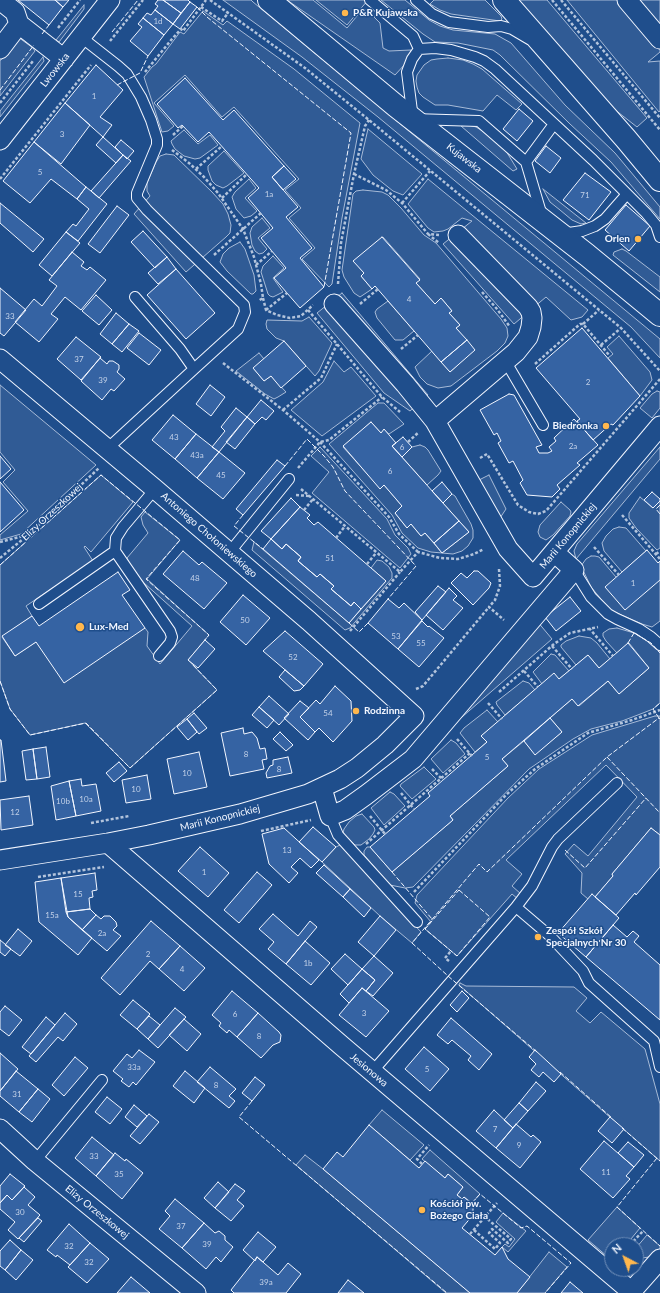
<!DOCTYPE html>
<meta charset="utf-8">
<style>
body{margin:0}
#map{position:relative;width:660px;height:1293px;overflow:hidden;background:#1f4e8c;font-family:Lato,sans-serif}
canvas{display:block}
.north{position:absolute;left:604px;top:1237px;width:40px;height:40px;box-sizing:border-box;background:#1f4e8c;border:1px solid #7391ba;border-radius:50%;rotate:319deg;font-size:11px;font-weight:700;line-height:16px;text-align:center;color:#f2f6ff}
.north::after{content:'';display:block;margin:auto;width:14px;height:18px;background:#ffb74d;clip-path:polygon(50% 0,100% 100%,50% 72%,0 100%)}
</style>
<div id="map">
<canvas width="660" height="1293"></canvas>
<div class="north">N</div>
</div>
<script>
const c = document.querySelector('canvas').getContext('2d');
c.lineJoin = 'round';
function fill(path, color) { c.fillStyle = color; c.fill(path, 'evenodd'); }
const poly = rows => new Path2D(rows.map(r => 'M' + r).join(''));
function trace(path, color, width, dash) { c.strokeStyle = color; c.lineWidth = width; c.lineCap = dash ? 'butt' : 'round'; c.setLineDash(dash || []); c.stroke(path); }
function label(font, color, halo, rows, align = 'center') {
  c.font = font + ' Lato,sans-serif'; c.lineWidth = 3; c.setLineDash([]); c.textBaseline = 'middle'; c.strokeStyle = halo; c.fillStyle = color; for (const [text, x, y, turn = 0] of rows) {
    c.save(); c.translate(x, y); c.rotate((+turn || 0) * Math.PI / 180); c.textAlign = isNaN(turn) ? turn : align; if (halo) c.strokeText(text, 0, 0); c.fillText(text, 0, 0); c.restore();
  }
}
const built = poly([
 [223,0,251,0,253,2,660,339,660,358,631,327,378,117,302,57,223,0],
 [287,0,313,0,347,28,362,10,372,9,378,12,374,17,380,23,383,48,389,51,411,50,410,55,406,63,395,75,287,0],
 [316,0,368,0,347,25,316,0],
 [381,0,405,0,429,20,440,26,453,30,495,34,511,43,565,105,615,153,660,207,660,219,611,162,570,124,500,55,493,50,458,43,435,42,423,34,381,0],
 [434,0,485,0,501,16,502,19,500,21,451,14,440,10,430,4,434,0],
 [519,0,547,0,647,118,637,127,605,102,519,0],
 [567,0,660,0,660,52,648,62,660,61,660,111,659,112,567,0],
 [84,5,84,9,59,42,56,40,84,5],
 [203,11,223,25,227,21,294,69,360,123,342,218,332,284,329,287,302,259,315,248,289,218,301,208,285,190,299,179,234,107,222,117,185,75,154,103,174,126,168,131,162,132,144,77,152,67,156,64,180,32,184,34,203,11],
 [18,37,33,48,35,51,0,96,0,61,18,37],
 [43,57,44,61,0,117,0,111,43,57],
 [448,58,463,60,473,64,482,69,522,104,516,110,497,95,483,111,448,105,435,105,423,97,419,93,417,87,416,81,417,75,424,65,431,60,437,59,448,58],
 [469,125,476,127,492,137,506,151,517,169,513,171,461,126,469,125],
 [368,129,422,174,403,195,393,191,373,175,361,159,368,129],
 [184,130,198,144,210,135,218,145,200,158,195,159,184,156,175,149,172,144,171,141,184,130],
 [224,151,244,173,227,186,223,188,216,185,212,181,208,170,208,166,224,151],
 [166,154,174,155,212,192,223,204,228,214,231,225,230,233,226,237,186,272,134,214,150,196,147,191,147,183,156,162,160,156,166,154],
 [249,179,256,188,245,198,257,211,251,216,244,218,236,209,232,197,235,192,249,179],
 [428,179,588,310,582,317,571,320,546,297,514,324,443,244,472,221,462,218,448,229,443,231,434,232,428,228,408,204,428,179],
 [543,189,586,223,581,224,572,220,560,210,550,202,543,189],
 [363,190,382,192,388,195,401,208,424,235,436,243,501,319,507,328,508,336,505,343,497,351,451,386,438,388,427,384,420,377,415,367,432,351,450,372,474,350,456,328,460,325,449,313,452,311,441,298,435,304,416,283,420,279,383,237,354,261,364,273,361,276,372,289,360,297,354,293,344,277,342,270,353,194,356,191,363,190],
 [262,218,270,228,258,238,267,249,263,253,259,254,255,251,252,245,250,233,252,227,262,218],
 [240,242,245,249,254,275,256,291,253,294,251,294,227,271,220,262,223,254,229,248,240,242],
 [622,249,626,251,660,277,660,292,613,255,614,252,622,249],
 [273,256,284,268,273,278,283,292,273,297,270,296,268,294,261,272,263,266,273,256],
 [342,293,428,395,410,411,384,393,317,313,342,293],
 [388,301,414,331,403,340,395,340,377,318,375,312,377,309,388,301],
 [309,317,332,343,319,371,315,376,284,341,276,338,267,329,266,324,267,320,302,321,309,317],
 [619,336,650,372,652,380,640,396,608,358,613,354,607,347,619,336],
 [259,353,264,359,254,369,264,381,271,376,286,392,278,397,274,399,265,394,236,371,259,353],
 [334,361,344,372,351,367,376,396,322,436,291,410,323,382,334,361],
 [0,385,96,465,21,534,0,540,0,535,28,511,3,482,15,470,0,452,0,385],
 [657,391,660,392,660,408,652,418,640,408,652,394,657,391],
 [378,403,384,403,404,424,389,434,384,430,381,433,371,422,343,447,380,488,384,485,402,506,395,513,407,528,411,524,421,536,425,533,442,553,469,532,443,503,452,494,455,496,471,524,473,530,473,538,468,546,462,551,453,554,431,552,418,548,402,533,392,515,329,444,378,403],
 [420,445,425,447,428,450,441,471,438,475,427,485,402,457,412,447,420,445],
 [320,447,387,519,395,535,408,548,411,554,400,568,312,493,329,472,311,456,320,447],
 [660,447,660,459,576,559,574,551,577,544,660,447],
 [101,475,133,502,91,552,85,546,84,547,93,561,26,606,32,616,2,637,15,656,36,642,145,628,148,632,147,646,160,664,192,626,144,583,131,567,127,558,148,533,143,525,141,517,145,512,180,540,147,579,209,635,188,660,217,690,130,768,85,723,30,735,10,709,0,681,0,565,101,475],
 [489,475,506,509,500,518,479,480,489,475],
 [640,497,653,508,660,501,660,548,657,550,636,528,629,518,629,513,640,497],
 [561,502,570,510,571,512,570,516,553,535,546,540,540,537,538,532,540,525,561,502],
 [619,527,626,528,646,551,622,572,604,551,602,543,606,536,613,529,619,527],
 [254,542,349,623,386,581,371,568,377,560,382,561,389,567,392,573,392,578,350,628,345,630,252,550,254,542],
 [591,556,595,556,599,557,616,577,660,580,660,621,652,627,642,624,610,610,591,587,581,566,586,559,591,556],
 [537,621,552,639,447,730,537,621],
 [617,628,634,633,651,643,659,651,660,653,660,703,653,709,643,713,622,721,591,729,573,739,529,769,413,887,405,888,390,885,364,855,364,851,367,847,370,847,392,872,453,820,450,816,508,766,502,759,524,741,535,754,562,732,550,718,572,699,579,706,608,681,619,694,649,668,629,643,617,653,606,641,603,636,603,633,609,629,617,628],
 [579,636,591,638,597,643,610,659,599,668,588,655,576,665,561,647,561,645,566,641,579,636],
 [551,654,555,655,569,671,559,679,542,684,533,672,551,654],
 [523,681,529,683,535,690,505,715,497,705,496,702,523,681],
 [487,710,498,722,481,736,487,742,475,752,460,733,464,728,487,710],
 [655,716,660,716,660,835,651,828,612,874,613,876,595,897,592,895,588,899,581,893,582,873,565,854,574,844,588,856,637,797,606,765,506,860,522,874,512,886,521,894,518,899,512,894,457,956,425,929,431,922,415,903,417,895,508,798,539,769,592,735,655,716],
 [451,740,456,743,465,754,443,773,431,759,451,740],
 [424,767,436,779,412,799,400,786,401,784,424,767],
 [390,792,394,794,405,806,384,825,371,808,390,792],
 [362,814,374,827,375,830,373,834,369,839,361,845,355,845,343,833,344,829,349,822,356,816,362,814],
 [340,845,421,932,412,943,380,916,322,862,336,847,340,845],
 [460,983,466,986,574,987,587,998,576,1011,590,1023,601,1012,645,1049,660,1104,660,1161,459,985,460,983],
 [382,1110,424,1145,410,1160,369,1125,382,1110],
 [430,1150,480,1194,472,1203,464,1197,462,1199,457,1195,463,1187,448,1174,445,1178,422,1159,430,1150],
 [305,1155,323,1169,470,1293,446,1293,296,1165,305,1155],
 [617,1207,640,1228,626,1245,612,1245,612,1257,608,1257,588,1240,617,1207],
 [503,1213,526,1231,508,1252,502,1247,505,1244,509,1247,515,1239,496,1222,503,1213],
 [647,1235,660,1246,660,1251,649,1257,636,1259,636,1248,647,1235],
 [549,1252,567,1267,545,1293,517,1293,549,1252]
]);
const building = poly([
 [18,0,55,0,63,7,49,25,18,0],
 [55,0,69,0,63,7,55,0],
 [158,0,163,0,181,13,173,24,155,10,158,6,155,4,158,0],
 [163,0,188,0,190,2,181,13,163,0],
 [190,2,197,7,180,29,173,24,190,2],
 [155,10,173,24,164,35,143,18,147,13,151,15,155,10],
 [143,18,164,35,148,56,130,41,142,27,138,24,143,18],
 [96,65,123,90,100,117,112,125,103,137,65,103,96,65],
 [185,78,223,120,234,110,284,166,272,177,298,207,286,217,312,248,300,258,324,287,300,308,274,278,286,268,261,238,273,228,248,198,259,188,209,132,198,142,182,125,178,128,157,104,185,78],
 [65,103,90,125,61,164,34,142,65,103],
 [519,109,533,121,517,141,503,129,519,109],
 [103,137,123,155,116,163,96,145,103,137],
 [121,140,134,151,127,159,115,147,121,140],
 [34,142,86,187,77,199,51,179,30,203,3,181,34,142],
 [546,146,561,158,550,173,535,161,546,146],
 [123,155,131,161,99,198,91,191,123,155],
 [284,166,296,179,283,190,272,177,284,166],
 [585,173,611,192,589,220,563,200,585,173],
 [86,187,107,204,78,241,66,232,73,224,76,226,89,209,77,199,86,187],
 [0,203,44,239,33,252,0,223,0,203],
 [626,205,650,226,629,251,605,230,626,205],
 [117,206,129,215,100,253,88,244,117,206],
 [143,231,167,257,155,268,131,242,143,231],
 [66,232,80,243,52,276,39,265,66,232],
 [382,237,420,280,416,283,435,304,441,298,452,311,449,313,460,325,456,328,467,340,441,362,375,286,372,289,361,276,364,273,353,261,382,237],
 [72,252,84,262,81,266,87,270,90,267,106,280,81,310,65,297,51,314,58,319,39,342,15,322,34,299,42,306,57,286,49,280,72,252],
 [167,257,176,269,158,284,148,273,167,257],
 [176,269,215,313,186,339,147,295,176,269],
 [0,288,26,310,4,336,0,333,0,288],
 [96,295,112,310,99,325,82,311,96,295],
 [116,313,129,324,112,344,100,334,116,313],
 [129,324,139,331,122,352,112,344,129,324],
 [582,328,640,396,613,425,611,424,593,440,577,421,580,419,536,368,582,328],
 [139,333,161,350,149,365,127,348,139,333],
 [76,337,101,357,81,380,57,359,76,337],
 [467,340,475,350,450,372,441,362,467,340],
 [284,341,306,366,281,388,271,376,264,381,253,368,284,341],
 [100,358,107,364,109,361,113,361,119,365,119,369,117,372,125,379,114,391,111,389,102,400,81,381,100,358],
 [210,385,225,397,211,416,196,404,210,385],
 [509,394,514,395,542,445,536,447,539,453,548,453,552,451,549,447,556,441,554,438,574,419,598,445,577,463,580,465,557,485,560,489,552,497,527,495,520,483,523,480,513,461,509,463,498,443,501,441,497,433,494,435,480,410,509,394],
 [261,400,274,411,266,420,262,417,255,424,247,417,261,400],
 [236,408,247,417,219,452,212,447,225,431,221,427,236,408],
 [173,415,196,434,175,459,152,440,173,415],
 [247,417,255,424,235,449,226,442,247,417],
 [371,422,381,433,384,429,396,443,392,446,459,521,434,543,425,533,421,536,411,524,407,528,395,513,402,506,384,485,380,489,343,446,371,422],
 [196,434,219,452,197,478,175,459,196,434],
 [403,437,412,447,402,457,392,446,403,437],
 [219,452,245,473,223,499,197,478,219,452],
 [0,456,11,469,0,479,0,456],
 [277,460,285,466,243,515,236,509,277,460],
 [0,482,24,510,0,532,0,482],
 [442,482,452,494,443,503,432,491,442,482],
 [652,492,660,499,660,501,653,508,644,500,652,492],
 [291,498,300,507,271,539,261,531,291,498],
 [300,507,310,515,307,518,314,525,318,522,386,581,361,609,354,602,351,606,331,589,334,586,320,574,317,577,298,561,301,557,286,544,282,549,271,539,300,507],
 [459,521,469,532,442,553,434,543,459,521],
 [271,539,282,549,286,544,301,557,298,561,317,577,320,574,334,586,331,589,351,606,354,602,361,609,349,623,263,549,271,539],
 [647,550,658,563,660,561,660,580,625,610,605,587,647,550],
 [183,551,199,565,202,562,227,583,204,609,163,574,183,551],
 [474,571,478,571,491,583,489,588,473,605,451,583,461,573,467,578,474,571],
 [118,572,130,590,122,595,145,628,64,683,36,642,15,656,2,636,32,616,39,626,118,572],
 [438,586,446,592,422,620,415,612,438,586],
 [449,588,457,596,453,600,463,608,443,630,426,615,449,588],
 [243,595,270,618,246,645,220,622,243,595],
 [570,597,581,611,556,631,545,617,570,597],
 [388,599,399,608,404,603,422,620,398,649,368,623,388,599],
 [422,621,428,627,429,626,444,638,419,667,398,649,422,621],
 [285,631,323,664,304,686,263,651,285,631],
 [205,640,215,649,198,668,188,660,205,640],
 [628,643,649,668,619,694,608,681,578,706,572,699,502,759,508,766,450,816,453,820,392,872,370,847,430,796,428,793,487,742,481,736,554,673,559,679,588,655,599,668,628,643],
 [285,670,304,686,300,690,294,691,279,677,285,670],
 [335,686,351,701,352,721,333,742,319,728,315,732,300,717,316,700,320,704,335,686],
 [269,696,289,714,279,725,259,707,269,696],
 [300,701,309,708,300,717,315,732,308,740,284,718,300,701],
 [259,707,274,720,267,728,252,715,259,707],
 [194,713,207,728,199,734,187,719,194,713],
 [550,718,562,732,535,755,524,741,550,718],
 [187,719,197,732,188,740,177,727,187,719],
 [243,728,244,734,252,732,257,738,260,749,265,748,267,759,262,760,264,769,230,776,221,733,243,728],
 [280,732,293,745,286,751,273,739,280,732],
 [0,740,1,740,6,781,0,782,0,740],
 [46,747,50,777,37,779,33,749,46,747],
 [33,749,37,779,26,780,22,751,33,749],
 [199,752,207,787,174,794,167,759,199,752],
 [288,757,292,773,267,778,266,773,270,766,273,765,273,760,288,757],
 [119,762,127,771,114,782,106,773,119,762],
 [147,775,151,799,126,803,122,780,147,775],
 [81,779,82,786,96,784,101,811,76,816,69,781,81,779],
 [69,781,76,816,56,820,51,786,69,781],
 [29,796,33,825,1,830,0,800,29,796],
 [313,827,336,847,322,862,299,842,313,827],
 [284,828,319,860,311,868,300,858,291,867,298,873,289,883,269,864,262,834,284,828],
 [651,828,660,835,660,867,636,895,635,893,616,915,595,897,613,876,612,874,651,828],
 [200,847,229,873,208,897,178,871,200,847],
 [324,865,350,889,343,897,316,873,324,865],
 [257,872,272,885,239,923,224,910,257,872],
 [95,873,97,890,92,891,93,897,89,898,90,909,66,912,61,878,95,873],
 [61,878,68,917,92,938,78,955,39,922,35,882,61,878],
 [350,889,371,908,364,917,343,897,350,889],
 [592,894,619,918,586,957,558,933,592,894],
 [90,909,96,915,82,930,68,917,66,912,90,909],
 [273,914,298,936,310,921,317,927,286,964,268,949,274,942,259,929,273,914],
 [96,915,101,919,104,916,110,916,116,922,117,926,113,930,121,936,107,951,82,930,96,915],
 [380,916,396,930,374,956,358,942,380,916],
 [151,921,180,946,159,969,150,961,120,995,101,978,151,921],
 [613,925,627,937,633,931,639,936,634,942,660,965,660,1020,586,957,613,925],
 [18,929,32,941,20,956,5,945,18,929],
 [0,940,11,949,5,956,0,952,0,940],
 [305,941,330,963,311,985,286,964,305,941],
 [180,946,205,968,184,991,159,969,180,946],
 [345,954,362,969,348,985,331,969,345,954],
 [374,956,393,973,373,996,366,991,375,980,362,969,374,956],
 [362,969,375,980,366,991,362,988,349,1003,340,994,362,969],
 [362,988,389,1011,366,1037,339,1015,362,988],
 [232,991,258,1013,237,1037,229,1030,227,1033,219,1026,221,1023,212,1015,232,991],
 [462,991,469,998,457,1012,450,1005,462,991],
 [133,1000,150,1014,137,1029,120,1015,133,1000],
 [5,1006,22,1020,9,1036,0,1029,0,1012,5,1006],
 [175,1008,186,1017,158,1048,148,1039,175,1008],
 [65,1013,77,1024,63,1041,58,1037,36,1062,29,1056,65,1013],
 [258,1013,279,1032,281,1035,280,1042,273,1045,261,1058,237,1037,258,1013],
 [149,1016,160,1025,148,1039,137,1029,149,1016],
 [46,1017,55,1025,31,1054,22,1047,46,1017],
 [451,1018,492,1054,479,1070,468,1060,471,1056,452,1040,448,1044,437,1035,451,1018],
 [184,1019,201,1034,187,1051,169,1035,184,1019],
 [424,1047,449,1069,430,1091,405,1069,424,1047],
 [139,1050,155,1062,136,1085,133,1082,129,1087,121,1081,123,1079,113,1071,127,1054,132,1058,139,1050],
 [535,1050,561,1074,554,1082,543,1072,539,1077,531,1070,536,1064,529,1057,535,1050],
 [0,1053,18,1069,0,1091,0,1053],
 [75,1057,88,1068,64,1096,52,1085,75,1057],
 [210,1067,236,1089,229,1096,235,1101,229,1108,197,1082,210,1067],
 [16,1071,38,1089,19,1112,0,1096,0,1091,16,1071],
 [185,1071,205,1088,194,1103,173,1086,185,1071],
 [255,1077,265,1085,252,1101,242,1093,255,1077],
 [536,1082,546,1091,528,1111,519,1103,536,1082],
 [38,1089,50,1099,32,1122,19,1112,38,1089],
 [107,1097,122,1109,110,1124,95,1112,107,1097],
 [519,1103,528,1111,513,1128,504,1120,519,1103],
 [134,1105,147,1116,137,1127,125,1117,134,1105],
 [494,1110,513,1128,496,1148,476,1131,494,1110],
 [149,1114,159,1122,140,1144,130,1136,149,1114],
 [610,1117,624,1129,612,1143,598,1131,610,1117],
 [516,1124,531,1137,533,1135,541,1142,520,1168,496,1148,516,1124],
 [369,1125,419,1168,425,1161,445,1178,448,1174,463,1187,457,1195,462,1199,464,1197,473,1205,473,1215,462,1228,495,1255,502,1247,508,1259,530,1277,517,1293,470,1293,323,1169,337,1152,343,1157,369,1125],
 [92,1137,114,1155,96,1176,75,1158,92,1137],
 [604,1141,634,1167,626,1176,630,1179,613,1198,580,1169,604,1141],
 [628,1142,644,1155,634,1167,618,1153,628,1142],
 [115,1153,125,1161,126,1159,143,1173,122,1199,96,1176,115,1153],
 [10,1174,25,1186,12,1200,7,1195,0,1203,0,1186,10,1174],
 [218,1182,229,1192,215,1208,204,1198,218,1182],
 [235,1184,245,1191,237,1200,244,1206,231,1221,215,1208,235,1184],
 [24,1187,35,1197,28,1205,40,1215,18,1239,8,1230,15,1222,0,1209,0,1203,7,1195,12,1200,24,1187],
 [175,1199,204,1223,182,1248,159,1229,170,1216,165,1211,175,1199],
 [38,1218,42,1221,24,1242,19,1238,38,1218],
 [204,1223,215,1233,219,1231,225,1236,225,1240,233,1247,221,1262,216,1257,206,1269,182,1248,204,1223],
 [69,1224,90,1243,70,1265,57,1255,56,1257,47,1250,69,1224],
 [258,1232,276,1247,263,1262,257,1257,255,1261,243,1250,258,1232],
 [10,1240,21,1250,5,1270,0,1266,0,1251,10,1240],
 [90,1243,109,1259,87,1283,68,1267,90,1243],
 [21,1250,33,1260,16,1280,5,1270,21,1250],
 [257,1257,278,1275,288,1263,301,1274,286,1293,234,1293,231,1290,257,1257],
 [131,1277,150,1293,117,1293,131,1277],
 [348,1280,364,1293,338,1293,348,1280],
 [570,1282,583,1293,561,1293,570,1282]
]);
const path = poly([
 [210,0,305,68,369,120,621,328,660,371],
 [552,0,660,130],
 [561,0,660,118],
 [201,7,222,21,228,13],
 [58,28,80,0],
 [110,41,143,0],
 [145,72,172,39,181,29,183,31,206,0],
 [0,103,33,61],
 [173,135,183,126],
 [172,150,189,163,204,177,218,193,243,229,254,257,261,284,263,298,258,301],
 [196,169,222,146],
 [354,174,386,190,402,203,428,234,439,235],
 [0,179,91,65],
 [222,198,247,174],
 [402,203,430,171],
 [428,234,439,243],
 [214,255,261,213],
 [256,265,272,251],
 [338,284,341,243,354,174,365,126,369,120],
 [482,292,497,309,510,327],
 [263,298,266,310,277,315,290,318,301,316,313,305],
 [360,304,378,289],
 [266,310,287,293],
 [308,310,382,397,400,412],
 [583,324,599,310],
 [601,345,621,328],
 [401,349,418,335],
 [223,363,283,410,320,442,389,517,399,534,418,552],
 [535,364,580,324,583,324,609,355],
 [283,410,321,378,337,344],
 [408,442,419,432],
 [480,458,487,454,518,505,529,512,538,514,546,511,660,379],
 [298,468,320,442,329,440,382,397],
 [301,489,400,572,418,552,440,558,458,559,474,554,484,549],
 [296,495,309,496],
 [304,510,313,499],
 [622,515,660,559],
 [336,538,345,526],
 [0,542,27,535],
 [594,547,619,575],
 [656,554,660,551],
 [0,558,28,535,99,468],
 [367,564,376,553],
 [499,569,500,586,495,600,489,607,504,620],
 [589,628,613,656],
 [350,631,400,572],
 [552,646,572,669],
 [524,671,538,687],
 [416,689,423,686,489,607],
 [499,692,554,644,570,633,598,627],
 [488,703,502,719],
 [457,739,472,756],
 [432,769,443,780],
 [401,793,414,809],
 [370,816,385,834],
 [91,823,129,816],
 [261,831,311,820],
 [366,844,470,753],
 [38,877,104,867],
 [414,892,506,795,535,769,588,733,632,720,660,710],
 [449,961,445,958,451,951],
 [422,1164,417,1159,429,1145],
 [474,1230,495,1249,500,1243,489,1233,492,1229,508,1243,511,1239,485,1217],
 [470,1234,497,1203],
 [630,1245,643,1231]
]);
const service = poly([
 [370,0,413,36,419,49],
 [416,0,432,14,449,22,488,27,501,26,512,29,529,39],
 [81,37,118,66,127,74,141,97,151,120,157,139,157,145,137,193,137,198,147,210,244,305,245,312,238,329,194,369],
 [526,162,554,124],
 [542,216,526,162,479,121,413,119,407,72,412,59,419,49,435,48,451,50,475,57,484,61,495,69,593,160,646,213,656,225,660,237],
 [562,234,582,231,595,226,605,219,627,194],
 [506,362,543,425],
 [107,449,194,369,180,349,135,297],
 [155,489,123,527,116,538,115,551,170,631,172,637,170,643,159,656],
 [229,553,289,479],
 [574,570,591,597,608,614,617,619,639,629,651,637,660,645],
 [39,604,115,551],
 [330,816,338,835,417,922],
 [516,907,532,886,552,847,558,839,617,783],
 [372,1072,516,907,550,936,583,971,589,983,654,1041,660,1067],
 [35,1161,102,1080]
]);
const minor = poly([
 [0,0,15,12,19,24,0,49],
 [627,0,660,39],
 [19,24,64,59],
 [0,140,110,0],
 [458,235,528,307,531,312,532,318,531,327,528,337,516,352,435,421,508,549,533,577,660,426],
 [334,304,405,384,435,421],
 [0,359,155,489,309,621,414,716,385,745,357,768,340,779,308,794,240,814,149,835,108,843,0,860],
 [322,788,330,816,345,810,366,795,413,759,574,570,554,552],
 [108,843,342,1046,633,1293],
 [0,1129,35,1161,196,1293],
 [631,1292,660,1259]
]);
const secondary = poly([
 [269,0,396,106,587,255,660,315],
 [504,0,626,139,660,180]
]);
const fence = poly([
 [197,7,207,17,351,133,324,287],
 [112,32,138,0],
 [42,34,49,25],
 [117,85,140,73,148,56],
 [0,90,34,45],
 [285,466,307,439,324,456,333,467,345,491,416,566,388,599],
 [660,505,656,509,660,514],
 [243,515,234,526,263,549],
 [0,565,101,475,180,540,146,579,209,635,204,641],
 [349,623,359,632,368,623],
 [628,643,634,633,651,643,660,653],
 [0,681,10,709,30,735,86,723,130,768,217,690,192,664],
 [659,718,653,709,660,703],
 [607,757,660,813],
 [565,850,585,868,646,798],
 [392,872,432,919],
 [459,890,490,917,457,956,425,929,459,890],
 [537,1052,448,976,412,943,479,864,487,872,607,757,659,718,660,719],
 [560,1072,612,1118],
 [252,1101,239,1117,447,1293],
 [622,1128,660,1161],
 [657,1158,617,1207,660,1246],
 [472,1203,480,1194,521,1228,527,1226,571,1263,545,1293]
]);
const markers = [
 [345,13,4,"#ffb74d"],
 [638,239,4,"#ffb74d"],
 [606,426,4,"#ffb74d"],
 [80,627,5,"#ffb74d"],
 [356,711,4,"#ffb74d"],
 [538,937,4,"#ffb74d"],
 [422,1210,4,"#ffb74d"]
];
const numberNames = [
 ["1d",158,21],
 ["1",94,96],
 ["3",62,134],
 ["5",40,172],
 ["1a",269,194],
 ["71",585,195],
 ["4",409,299],
 ["33",10,316],
 ["37",79,359],
 ["39",103,380],
 ["2",588,382],
 ["43",174,437],
 ["2a",573,446],
 ["6",402,447],
 ["43a",197,455],
 ["6",390,471],
 ["45",221,475],
 ["51",330,558],
 ["48",195,578],
 ["1",633,583],
 ["50",245,620],
 ["53",396,636],
 ["55",421,643],
 ["52",293,657],
 ["54",328,713],
 ["8",246,754],
 ["5",487,757],
 ["8",279,769],
 ["10",187,773],
 ["10",136,789],
 ["10a",86,799],
 ["10b",63,801],
 ["12",15,812],
 ["13",287,850],
 ["1",204,872],
 ["15",78,894],
 ["15a",52,915],
 ["2a",102,933],
 ["2",148,954],
 ["1b",308,963],
 ["4",182,969],
 ["3",364,1013],
 ["6",235,1014],
 ["8",259,1036],
 ["33a",134,1067],
 ["5",427,1069],
 ["8",216,1085],
 ["31",17,1094],
 ["7",495,1129],
 ["9",519,1145],
 ["33",94,1156],
 ["11",606,1172],
 ["35",119,1174],
 ["30",20,1212],
 ["37",181,1226],
 ["39",207,1244],
 ["32",69,1246],
 ["32",89,1262],
 ["39a",266,1282]
];
const poiNames = [
 ["P&R Kujawska",353,13],
 ["Orlen",630,239,"right"],
 ["Biedronka",598,426,"right"],
 ["Lux-Med",89,627],
 ["Rodzinna",364,711],
 ["Zespół Szkół",546,931],
 ["Specjalnych Nr 30",546,943],
 ["Kościół pw.",430,1204],
 ["Bożego Ciała",430,1216]
];
const streetNames = [
 ["Lwowska",55,70,-52],
 ["Kujawska",464,158,38],
 ["Elizy Orzeszkowej",52,512,-43],
 ["Antoniego Chołoniewskiego",209,535,41],
 ["Marii Konopnickiej",568,536,-50],
 ["Marii Konopnickiej",220,818,-14],
 ["Jesionowa",369,1070,40],
 ["Elizy Orzeszkowej",97,1212,39]
];
fill(built, '#305b95');
trace(built, '#a8bbd7', 1);
fill(building, '#3563a3');
trace(building, '#f2f6ff', 1);
trace(service, '#f2f6ff', 12);
trace(minor, '#f2f6ff', 21);
trace(secondary, '#f2f6ff', 24);
trace(path, '#b3c4dc', 2.5, [3, 2]);
trace(service, '#1f4e8c', 10);
trace(minor, '#1f4e8c', 19);
trace(secondary, '#1f4e8c', 22);
trace(fence, '#f2f6ff', 1, [5, 2]);
for (const [x, y, r, color] of markers) { const dot = new Path2D(); dot.arc(x, y, r, 0, 2 * Math.PI); c.fillStyle = color; c.fill(dot); trace(dot, '#1f4e8c', 1.5); }
label('8px', '#c3d1e8', null, numberNames);
label('bold 10px', '#f2f6ff', '#1f4e8c', poiNames, 'left');
label('10px', '#f2f6ff', '#1f4e8c', streetNames);
</script>
